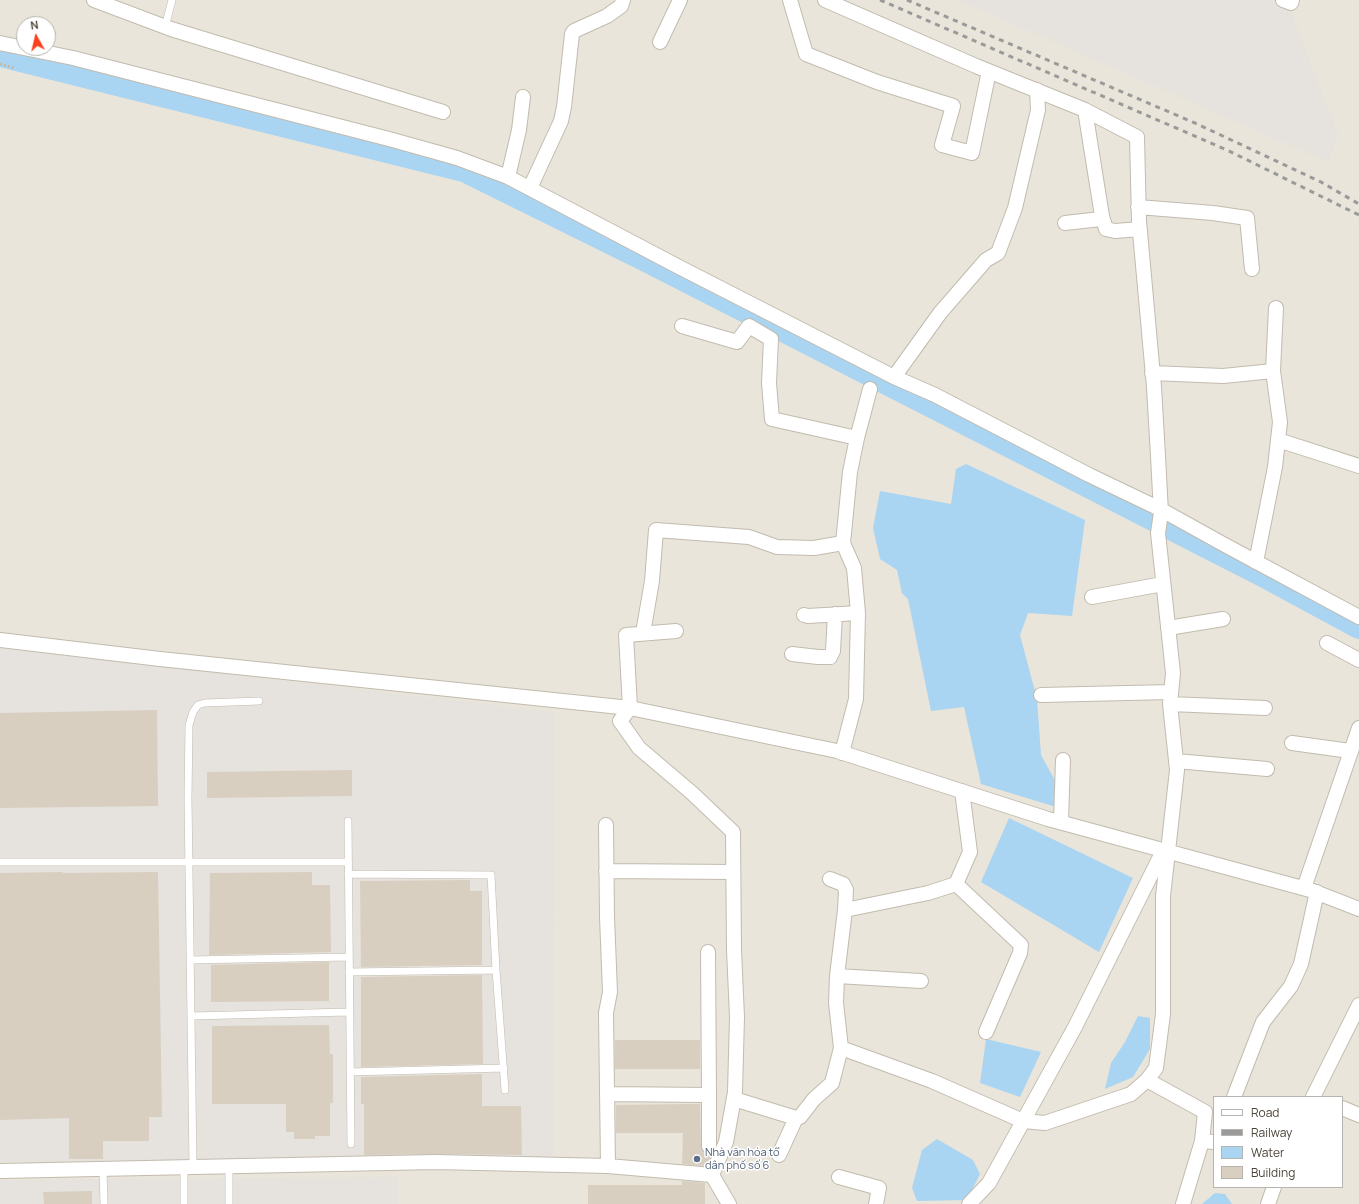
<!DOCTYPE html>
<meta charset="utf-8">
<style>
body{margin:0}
#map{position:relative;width:1359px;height:1204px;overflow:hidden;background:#f6f3ec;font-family:Manrope,sans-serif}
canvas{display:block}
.legend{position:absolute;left:1213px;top:1096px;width:130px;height:92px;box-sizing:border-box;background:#fff;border:1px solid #b7b4b0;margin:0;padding:5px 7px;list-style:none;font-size:12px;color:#4b4439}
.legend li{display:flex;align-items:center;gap:8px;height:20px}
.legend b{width:20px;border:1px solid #b7b4b0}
.north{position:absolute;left:16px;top:16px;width:40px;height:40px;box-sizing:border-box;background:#fff;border:1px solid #b7b4b0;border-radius:50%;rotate:352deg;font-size:11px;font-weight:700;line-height:16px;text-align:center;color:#4b4439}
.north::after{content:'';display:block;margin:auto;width:14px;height:18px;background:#fc3f1d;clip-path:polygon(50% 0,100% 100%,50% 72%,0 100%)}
</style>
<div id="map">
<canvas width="1359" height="1204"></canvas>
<ul class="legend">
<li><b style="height:5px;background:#fff"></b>Road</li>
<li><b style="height:5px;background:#9a9a9a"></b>Railway</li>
<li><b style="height:11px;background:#a9d4f2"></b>Water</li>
<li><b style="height:11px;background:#d8cfc1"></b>Building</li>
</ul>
<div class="north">N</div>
</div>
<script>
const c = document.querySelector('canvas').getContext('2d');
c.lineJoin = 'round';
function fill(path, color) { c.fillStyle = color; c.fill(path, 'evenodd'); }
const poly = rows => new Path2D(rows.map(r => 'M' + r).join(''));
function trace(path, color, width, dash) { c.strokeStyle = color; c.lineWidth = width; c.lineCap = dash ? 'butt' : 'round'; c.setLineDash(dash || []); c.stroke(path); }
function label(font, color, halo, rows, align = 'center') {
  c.font = font + ' Manrope,sans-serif'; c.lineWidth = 3; c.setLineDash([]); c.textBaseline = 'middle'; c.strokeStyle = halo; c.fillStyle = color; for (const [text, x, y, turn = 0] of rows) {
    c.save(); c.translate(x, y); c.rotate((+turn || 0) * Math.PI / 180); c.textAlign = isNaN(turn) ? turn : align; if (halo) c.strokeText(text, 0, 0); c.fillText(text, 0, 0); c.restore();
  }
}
const residential = poly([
 [0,0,1359,0,1359,1204,0,1204],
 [24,24,48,24,48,48,24,48],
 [1214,1097,1342,1097,1342,1187,1214,1187]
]);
const industrial = poly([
 [958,0,1283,0,1287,2,1338,135,1328,162],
 [0,648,555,712,553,1157,0,1162],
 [398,1177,398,1204,0,1204,0,1180]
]);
const water = poly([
 [966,464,1085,520,1072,616,1028,613,1020,635,1037,699,1041,755,1057,784,1056,807,981,784,964,707,931,711,908,599,902,593,897,570,880,559,873,528,880,491,951,504,956,469],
 [1009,818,1133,878,1099,952,981,882],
 [1138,1016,1150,1018,1150,1049,1133,1077,1105,1089,1111,1063,1125,1042],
 [986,1039,1041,1052,1020,1097,980,1083],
 [937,1139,973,1160,980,1174,967,1200,917,1201,912,1188,922,1150],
 [1215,1193,1225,1194,1232,1204,1202,1204]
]);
const river = poly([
 [0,55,464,170,648,261,1261,574,1359,627]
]);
const building = poly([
 [157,710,158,806,0,808,0,713],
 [352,770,352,796,207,798,207,772],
 [63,872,63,873,158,872,162,1117,149,1117,149,1141,103,1141,103,1159,69,1159,69,1118,0,1120,0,873],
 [312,872,312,885,330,885,331,952,209,955,210,873],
 [470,880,470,891,482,891,482,965,361,967,360,881],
 [329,962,329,1001,211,1002,211,965],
 [482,975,483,1064,361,1067,361,977],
 [329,1025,330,1054,333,1054,333,1103,330,1103,330,1136,315,1136,315,1139,294,1139,294,1132,286,1132,286,1104,212,1104,212,1026],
 [615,1040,700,1040,700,1069,615,1069],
 [482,1074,482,1106,521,1106,522,1155,436,1154,364,1155,364,1104,361,1104,361,1077],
 [687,1104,700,1104,701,1146,704,1153,712,1154,707,1166,682,1164,683,1133,616,1133,616,1105],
 [682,1181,705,1183,705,1204,588,1204,588,1185,682,1185],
 [92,1191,92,1204,44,1204,43,1192]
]);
const path = poly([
 [0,64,14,68]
]);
const lane = poly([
 [165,27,172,0],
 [348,821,351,1144],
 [0,862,348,862],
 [348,874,491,875,496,970,505,1090],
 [190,960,349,957],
 [349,972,496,970],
 [191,1016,349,1012],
 [350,1072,504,1068],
 [229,1166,229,1204],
 [193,1167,188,798,189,725,193,712,198,705,205,703,259,701],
 [103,1169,104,1204],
 [184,1204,184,1167]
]);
const street = poly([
 [94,0,171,29,443,112],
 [790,0,806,54,877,82,953,106,942,145,972,153,989,71],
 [825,0,976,66,1085,110,1137,137,1139,221,1154,387,1158,456,1161,513,1158,533,1173,673,1170,704,1177,770,1163,896,1163,1014,1156,1068,1147,1080,1131,1094,1045,1123,1023,1121,932,1081,841,1048],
 [1283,0,1291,3,1292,0],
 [660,42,680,0],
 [0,43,73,58,389,139,457,158,508,177,519,130,523,97],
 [508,177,679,267,894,377,935,395,1089,475,1160,509,1223,544,1359,617],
 [530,188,561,121,564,107,572,34,574,31,607,16,621,6,623,0],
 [1138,207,1213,213,1247,218,1252,269],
 [1102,216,1106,229,1115,231,1140,229],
 [1065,223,1101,219,1102,216,1085,110],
 [682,326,737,342,749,326,771,339,769,383,772,419,857,438,870,389],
 [1152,373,1223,376,1273,371],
 [894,377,940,313,986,260,998,253,1015,208,1038,110,1037,90],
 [1278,440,1359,466],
 [1256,562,1275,467,1280,422,1273,371,1276,308],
 [1092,597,1163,584],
 [804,615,808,616,858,613],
 [1168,628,1223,619],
 [676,631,626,635,630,708,620,721,639,748,692,793,733,832,734,950,737,1017,735,1092,726,1142,712,1175],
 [643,633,652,581,656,530,749,537,777,547,814,548,843,543],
 [0,640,160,659,630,708,837,751,1048,819,1310,890,1359,909],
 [1327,643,1359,660],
 [792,654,818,657,830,657,833,651,835,614],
 [1041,695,1171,692],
 [1170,704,1265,708],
 [1292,743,1350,751],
 [842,753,856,699,858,613,854,568,843,543,850,472,857,438],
 [1176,761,1267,769],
 [1061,822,1063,760],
 [606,825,607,917,610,992,606,1013,608,1166],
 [606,871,733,872],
 [956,884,1021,945,1020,953,986,1032],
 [1304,888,1359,728],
 [845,910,928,893,956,884,970,852,962,791],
 [837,976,921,981],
 [1147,1080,1205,1112,1202,1141,1214,1142],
 [607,1094,709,1095,708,952],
 [709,1095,709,1146],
 [1234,1097,1263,1022,1291,986,1301,964,1317,892],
 [1313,1097,1359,1005],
 [734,1099,796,1118,800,1117,814,1099,832,1083,841,1048,836,1003,837,976,845,910,846,890,843,884,830,879],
 [1342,1108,1359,1115],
 [779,1155,796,1118],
 [0,1171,436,1162,608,1166,712,1175],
 [712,1175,729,1204],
 [839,1177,879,1188,876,1204],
 [969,1204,989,1183,1075,1027,1164,849],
 [1183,1204,1202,1141],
 [1268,1204,1274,1187]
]);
const rail = poly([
 [880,0,1227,150,1359,215],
 [907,0,1195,123,1321,182,1359,204]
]);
const markers = [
 [697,1159,4,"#5c6f8a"]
];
const serviceNames = [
 ["Nhà văn hóa tổ",705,1153],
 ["dân phố số 6",705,1166]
];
fill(residential, '#eae5da');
fill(industrial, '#e6e2dd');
fill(water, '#a9d4f2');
trace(river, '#a9d4f2', 24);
fill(building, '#d8cfc1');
trace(lane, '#c2bbae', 8);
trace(street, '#c2bbae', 16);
trace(path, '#c4b79f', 2.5, [2, 2]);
trace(lane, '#fff', 7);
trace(street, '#fff', 14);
trace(rail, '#9a9a9a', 3, [5, 5]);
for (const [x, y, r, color] of markers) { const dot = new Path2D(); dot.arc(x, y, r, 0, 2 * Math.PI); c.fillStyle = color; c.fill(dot); trace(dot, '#fff', 1.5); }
label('11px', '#4e5e75', '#fff', serviceNames, 'left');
</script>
